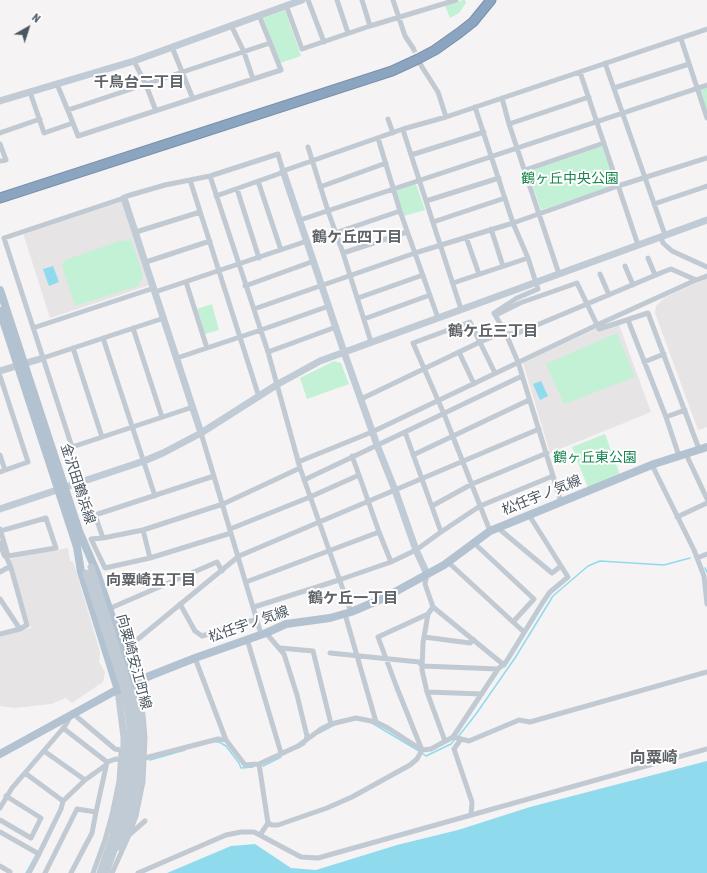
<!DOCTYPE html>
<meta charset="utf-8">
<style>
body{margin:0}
#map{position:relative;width:707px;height:873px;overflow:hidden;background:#f5f3f3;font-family:"Roboto Condensed",sans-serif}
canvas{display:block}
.north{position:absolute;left:8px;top:8px;width:40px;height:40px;-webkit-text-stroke:3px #fff;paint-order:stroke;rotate:39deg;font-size:11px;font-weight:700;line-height:16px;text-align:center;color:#4a5661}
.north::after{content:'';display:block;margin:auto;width:14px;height:18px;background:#4a5661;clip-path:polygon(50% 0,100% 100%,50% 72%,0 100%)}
</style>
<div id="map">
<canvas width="707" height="873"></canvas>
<div class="north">N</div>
</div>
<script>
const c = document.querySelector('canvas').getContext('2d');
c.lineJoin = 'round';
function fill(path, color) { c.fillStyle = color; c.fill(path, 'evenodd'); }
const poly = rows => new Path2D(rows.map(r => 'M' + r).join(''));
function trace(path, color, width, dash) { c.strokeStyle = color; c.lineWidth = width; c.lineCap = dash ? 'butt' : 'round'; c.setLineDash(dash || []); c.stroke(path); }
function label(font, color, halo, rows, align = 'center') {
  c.font = font + ' "Roboto Condensed","Noto Sans JP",sans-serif'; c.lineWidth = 4; c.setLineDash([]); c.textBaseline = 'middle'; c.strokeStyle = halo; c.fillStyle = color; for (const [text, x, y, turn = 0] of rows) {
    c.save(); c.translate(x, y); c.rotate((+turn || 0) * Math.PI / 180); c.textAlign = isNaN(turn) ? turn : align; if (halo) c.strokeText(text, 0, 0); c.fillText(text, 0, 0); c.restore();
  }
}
const education = poly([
 [122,201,150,285,50,318,23,233],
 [707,278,707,427,698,430,655,313,656,306,664,298],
 [618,322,651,412,550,453,523,363,600,327],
 [68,548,70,561,73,561,100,652,99,662,105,672,103,682,72,703,66,698,51,704,15,708,0,706,0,636,31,628,10,561,12,558]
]);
const green = poly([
 [463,0,465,0,466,3,459,13,450,18,445,6],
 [285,10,301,56,280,63,263,18],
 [707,87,707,113,699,90],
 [603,146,616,185,541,210,528,171],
 [416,184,425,210,404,216,396,191],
 [131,239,143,275,138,286,75,306,62,265,65,260,120,241,123,241],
 [212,304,219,330,205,334,197,309],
 [617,333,635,377,564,404,546,364],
 [334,361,341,363,349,384,307,399,300,378],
 [605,434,620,475,588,488,572,447]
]);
const water = poly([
 [53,266,59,282,49,286,43,269],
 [541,381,548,396,540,400,533,384],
 [707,761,707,873,167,873,231,846,255,844,291,868,316,870,397,845,458,830,530,807]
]);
const stream = poly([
 [705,568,707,572],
 [372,723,419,751],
 [319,733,334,725],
 [458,737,476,714,515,658,553,596,588,566,600,561,664,565,690,558],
 [216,742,219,742,226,746,239,763,241,768,253,767],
 [298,748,305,744],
 [422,753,426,756,451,744,455,739],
 [150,760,185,750],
 [263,766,281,757],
 [26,873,36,855]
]);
const streetTunnel = poly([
 [413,48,422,67]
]);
const street = poly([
 [308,0,324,42],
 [337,0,348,33],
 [362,0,370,26],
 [393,0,405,36,413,48],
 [286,5,302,49,370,26,456,0],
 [231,25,244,52,253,79],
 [681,39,707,118],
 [172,47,193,99],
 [134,61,146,85,156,111],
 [605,63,665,235],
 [422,67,438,92,446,117],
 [580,72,638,245],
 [57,84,73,123],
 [614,88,689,64],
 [30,92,44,133,73,123,78,136,281,70,259,15],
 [502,98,509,124,559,274],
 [475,107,513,223,528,258,538,289,517,298,494,313,506,334,518,362,561,502],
 [68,110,270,43],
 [388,119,393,133],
 [509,124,589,97],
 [403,130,461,309],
 [0,133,40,119],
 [378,138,400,211,438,318],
 [0,144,6,160,0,161],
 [308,147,328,211,343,253,371,342],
 [411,155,484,132],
 [525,170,604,143],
 [210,176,268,352,300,468,351,612],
 [190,180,259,397],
 [258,181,281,250],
 [320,187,386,163],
 [237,189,259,258],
 [216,196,284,172],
 [426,201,499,178],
 [654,204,707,186],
 [300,220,707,85],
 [433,222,505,198],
 [491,229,503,266],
 [136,232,200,212],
 [335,233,400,211],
 [466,237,479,274],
 [661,237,663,243,672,251,707,267],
 [343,253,407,232],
 [648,258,655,275],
 [146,262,210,241],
 [625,266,633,285],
 [600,274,609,295],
 [186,282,207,348],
 [453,283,528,258],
 [245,286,314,261],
 [155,292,307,241],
 [358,298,423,275],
 [254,309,415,253,513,223,618,186,707,158],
 [498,314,520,303,577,283,599,329,648,313,699,449],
 [364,319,430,295],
 [628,320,666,417,679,456],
 [33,328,154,288],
 [133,328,162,417],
 [103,338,155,496],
 [73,348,102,437],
 [268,352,336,327],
 [459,352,474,384],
 [43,358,164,318],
 [177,358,261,330,329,306],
 [644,362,664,354],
 [0,376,28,462,0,472],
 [361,399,480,342,497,335,518,333,663,272,671,269,696,280,707,276],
 [193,407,72,447,4,238,124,198,127,196,165,185,210,176,278,154,283,171,403,129,446,117,707,29],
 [666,417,685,410],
 [201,433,261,634],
 [686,454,707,499],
 [0,455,5,470],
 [413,455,529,400],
 [352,456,359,475],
 [298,462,372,432,597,325,696,280],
 [654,464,654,469,694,550,704,576,707,604],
 [214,476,95,515,103,538,143,530,223,504,300,468],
 [304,480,405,432],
 [432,506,472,484,547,453],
 [677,517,707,503],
 [498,528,552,573,561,566],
 [0,529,8,556],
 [230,529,310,497,359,475,379,532],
 [143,530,150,558],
 [0,531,46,518,56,548,8,556,7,558],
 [490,531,444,414,413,343,470,322,495,373],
 [441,532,480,506,553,476],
 [103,538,91,539,105,568,150,558,231,533],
 [0,543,4,555,7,558,11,568,7,568,0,572],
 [697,558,707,554],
 [448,562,513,622,534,599,474,543],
 [11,568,27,625,20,629],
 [427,574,425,584,433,607,504,665],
 [246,582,379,532,391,562],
 [0,599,20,629,0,634],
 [180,604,195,631,202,636,257,619],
 [113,607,217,562,222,571],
 [254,607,339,580,391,562,416,550,441,532,405,432,522,376],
 [433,607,428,614,423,643,422,670,427,692,445,741],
 [345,614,376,722],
 [513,622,524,632],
 [115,624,121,623,130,639,133,640,138,639,239,556,539,429],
 [266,633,284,654,297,695,307,736,306,740],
 [424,637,470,643,474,640],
 [247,639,281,753],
 [280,648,313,651,331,724],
 [330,653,419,662,422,666,498,669],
 [195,658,226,740,245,765,259,764,298,746,321,729,331,724,356,718,376,722,388,728,422,750,431,749,453,737,498,669,506,662,543,602,550,592,568,577,529,515],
 [427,692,482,694],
 [75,713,77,717,115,749,121,750],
 [63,728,107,762,96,812],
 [453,737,469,741,519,720,530,722,707,672],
 [461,739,454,749,472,802,471,815],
 [145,758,218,739,226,740],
 [107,762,116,759,120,760],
 [259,764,268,823,260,835],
 [25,773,63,801,85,780,44,751],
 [85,780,106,765],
 [0,808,12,788,65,726,70,717],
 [0,820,31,838,41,818,6,796],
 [268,823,272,825,278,825,327,808,352,797,410,765,417,759,422,750,397,688,378,637,428,614],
 [0,832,39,854,61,809,63,801],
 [129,835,145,821],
 [0,866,10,872,9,873],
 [29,873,39,854],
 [45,873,77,809,96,812,92,833,71,873],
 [93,873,105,840,112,815,119,781,121,752],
 [112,873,129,835,136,816,143,782,145,738,143,714,139,714],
 [138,873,226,835,241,832,254,832,301,857,318,858,707,749]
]);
const secondary = poly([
 [0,101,134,61,302,0],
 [283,171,344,352,377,445,395,490,416,550,427,574],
 [124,198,201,433],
 [0,371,43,358],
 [0,509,144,461,163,453,201,433,278,384,320,361,707,220],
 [112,830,122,785,124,768,124,737,118,690],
 [118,847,126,831,133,811,140,767,141,740,139,721,138,702,134,683]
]);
const primary = poly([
 [0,290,79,531,97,573,130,670,134,683],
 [0,311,77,547,81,572,118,690],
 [0,754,113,692,152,675,195,658,266,633,286,624,330,618,351,612,384,598,444,565,490,531,654,464,707,447]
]);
const highway = poly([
 [0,198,392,71,418,59,435,50,459,33,473,22,491,0]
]);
const secondaryBridge = poly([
 [91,567,130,690,134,712,136,735,136,756,131,797,126,816,106,873],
 [86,573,117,668,125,693,130,727,129,767,127,787,121,811,100,873]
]);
const parkNames = [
 ["鶴ヶ丘中央公園",570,179],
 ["鶴ヶ丘東公園",595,458]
];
const streetNames = [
 ["金沢田鶴浜線",77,484,72],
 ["松任宇ノ気線",542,496,-22],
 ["松任宇ノ気線",249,625,-19],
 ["向粟崎安江町線",133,662,75]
];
const neighbourhoodNames = [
 ["千鳥台二丁目",139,83],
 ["鶴ケ丘四丁目",357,238],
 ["鶴ケ丘三丁目",493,332],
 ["向粟崎五丁目",151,581],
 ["鶴ケ丘一丁目",353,599]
];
const quarterNames = [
 ["向粟崎",654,759]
];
fill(education, '#e6e4e5');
fill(green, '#c3f1d5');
fill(water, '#90daee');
trace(stream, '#90daee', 1.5);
trace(streetTunnel, '#caccce', 5, [5, 2.5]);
trace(highway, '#7690ad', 11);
trace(street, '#c1cad2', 5);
trace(secondary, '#c1cbd6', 7);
trace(primary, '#b3c2d1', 8);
trace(highway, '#8ba5c1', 9);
trace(secondaryBridge, '#c1cbd6', 7);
label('14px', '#17864f', '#fff', parkNames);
label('14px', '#4a5661', '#fff', streetNames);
label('bold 15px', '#5f6368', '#fff', neighbourhoodNames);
label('bold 16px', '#5f6368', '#fff', quarterNames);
</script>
